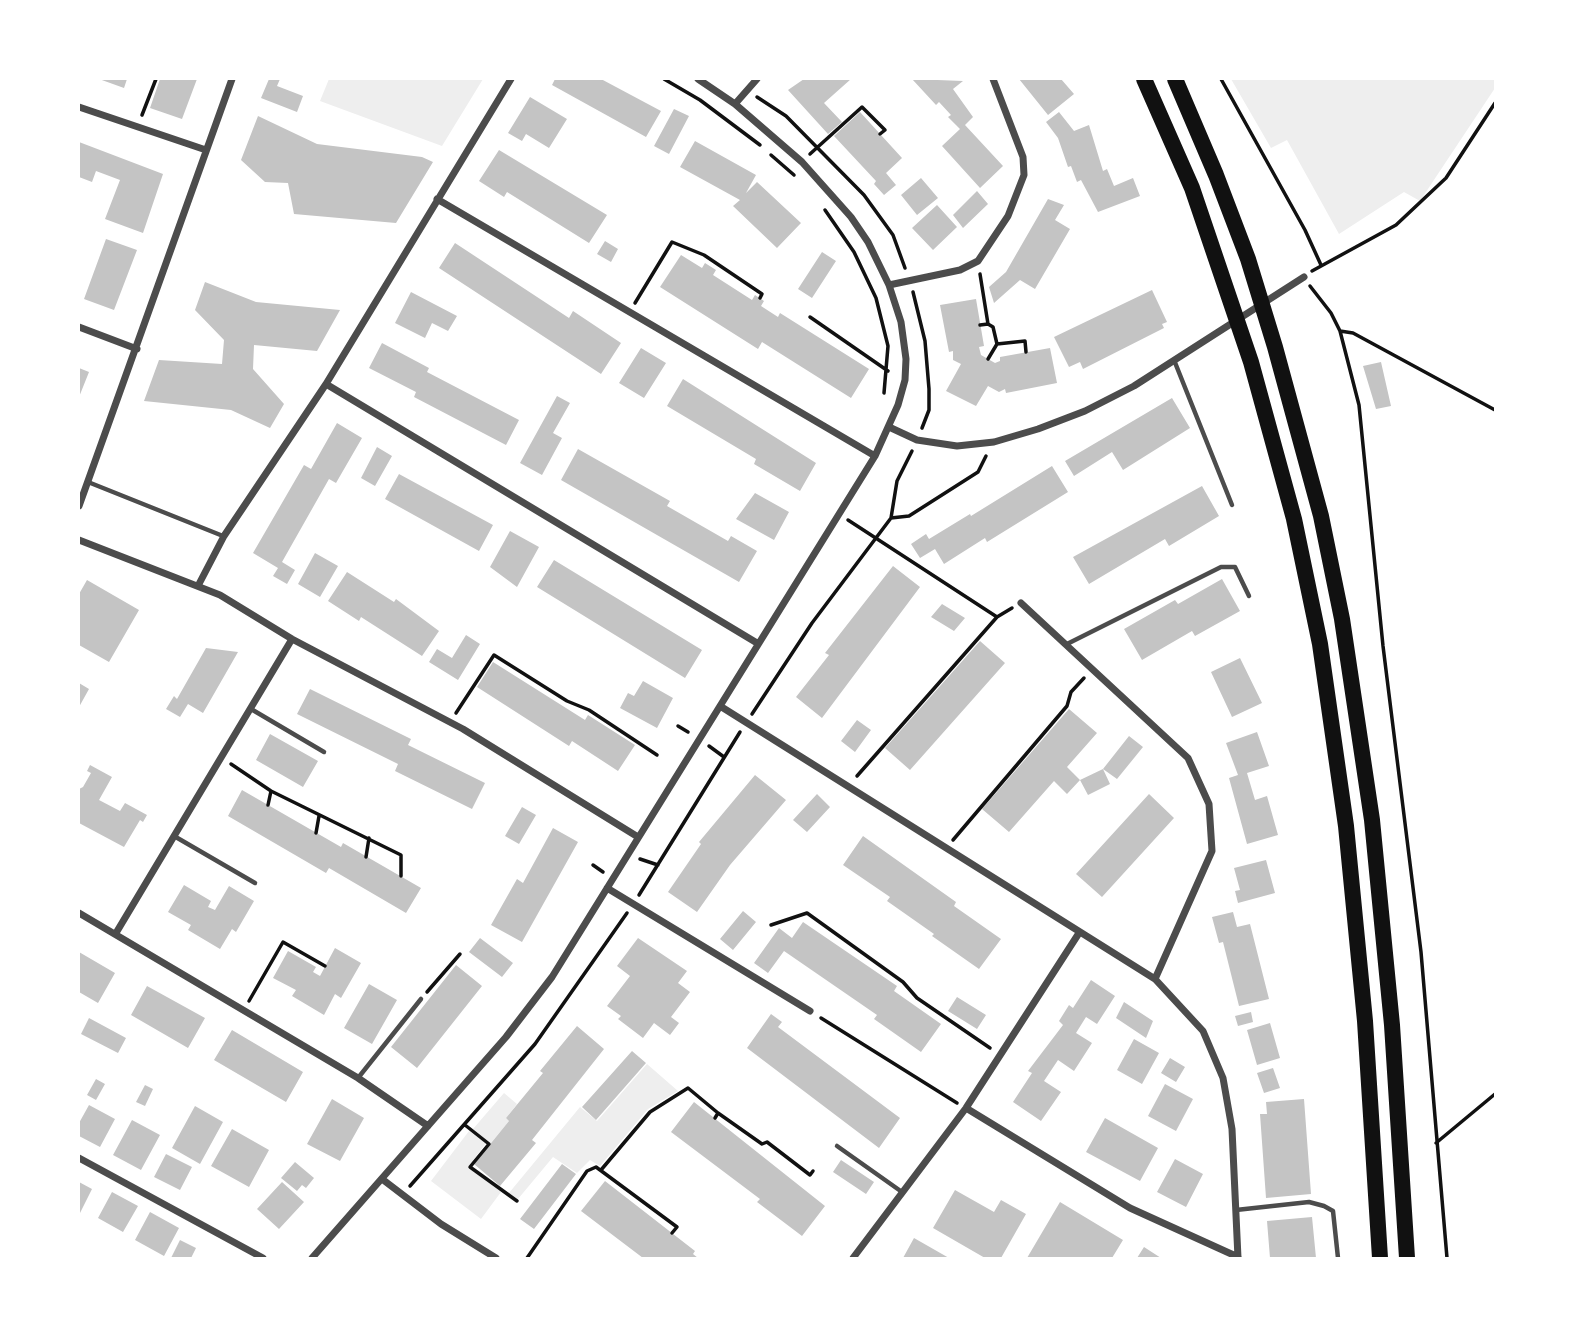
<!DOCTYPE html>
<style>
body{margin:0}
#map{position:relative;width:1574px;height:1337px;overflow:hidden;background:#fff;font-family:"Noto Sans",sans-serif}
canvas{display:block}
.frame{position:absolute;inset:0;border:80px solid #fff;pointer-events:none}
</style>
<div id="map">
<canvas width="1574" height="1337"></canvas>
<div class="frame"></div>
</div>
<script>
const c = document.querySelector('canvas').getContext('2d');
c.lineJoin = 'round';
function fill(path, color) { c.fillStyle = color; c.fill(path, 'evenodd'); }
const poly = rows => new Path2D(rows.map(r => 'M' + r).join(''));
function trace(path, color, width, dash) { c.strokeStyle = color; c.lineWidth = width; c.lineCap = dash ? 'butt' : 'round'; c.setLineDash(dash || []); c.stroke(path); }
const green = poly([
 [329,79,483,79,442,146,320,101],
 [1231,79,1495,79,1495,88,1420,201,1404,192,1339,234,1287,140,1271,148],
 [647,1064,678,1091,648,1109,600,1166,590,1160,577,1173,553,1157,518,1199,509,1193,580,1107,597,1121],
 [504,1093,517,1104,506,1118,509,1121,490,1144,473,1129],
 [469,1131,486,1143,468,1167,501,1192,481,1219,431,1181]
]);
const building = poly([
 [99,79,127,79,124,88],
 [160,79,197,79,182,119,150,108],
 [269,79,280,79,277,86,303,96,297,112,261,98],
 [555,79,601,79,661,111,646,137,552,85],
 [804,79,851,79,824,103,842,122,828,134,788,90],
 [912,79,963,81,953,89,973,117,965,125,1003,166,980,188,942,146,960,129,948,117,951,115,939,102,936,105],
 [1019,79,1061,79,1074,94,1048,115],
 [530,97,567,119,549,148,526,134,522,141,508,133],
 [674,109,689,116,669,154,654,146],
 [860,112,902,158,886,173,896,185,884,195,874,184,876,181,834,136],
 [1059,112,1074,131,1089,125,1103,171,1107,169,1114,186,1133,178,1140,196,1098,212,1081,180,1077,182,1071,166,1068,167,1058,138,1046,122],
 [258,116,317,144,422,157,433,162,396,223,294,214,288,183,265,182,241,160],
 [695,141,756,175,746,193,757,182,801,223,777,248,733,206,740,200,680,167],
 [79,142,163,174,143,233,105,219,120,180,96,171,92,182,79,177],
 [499,150,607,215,589,243,507,192,504,197,479,181],
 [921,178,938,198,917,215,901,195],
 [977,191,988,204,963,228,953,215],
 [1048,199,1064,205,1055,220,1070,229,1035,289,1020,280,994,303,989,287,1006,272],
 [937,205,957,227,933,250,912,228],
 [106,239,137,250,114,310,84,299],
 [605,241,618,249,611,262,597,254],
 [455,243,569,318,573,311,621,343,601,374,439,268],
 [822,252,836,261,812,298,798,289],
 [681,255,702,268,705,263,716,270,713,275,752,300,755,295,764,301,761,306,778,317,780,313,869,369,851,398,762,342,758,349,660,287],
 [205,282,256,302,340,310,317,351,254,345,253,369,284,404,270,428,231,410,144,401,159,360,222,364,224,340,195,310],
 [1152,290,1167,322,1162,324,1164,328,1083,369,1080,362,1069,367,1054,337],
 [411,292,457,316,448,331,432,323,425,338,395,323],
 [976,299,984,346,979,347,981,355,995,363,1000,361,1000,357,1050,348,1057,383,1006,393,1005,389,999,392,988,386,976,406,946,391,961,364,953,360,953,351,949,352,940,305],
 [382,343,429,368,427,372,519,420,506,445,414,397,416,392,369,368],
 [641,348,666,363,644,398,619,383],
 [1381,362,1391,406,1376,409,1363,366],
 [79,368,89,372,79,397],
 [683,379,816,463,800,491,754,464,756,459,667,406],
 [557,396,570,403,553,433,562,438,542,475,520,463],
 [1172,398,1190,428,1123,470,1112,452,1074,476,1065,461],
 [337,423,362,438,336,483,329,479,282,562,295,570,287,584,273,576,278,568,253,553,304,465,311,469],
 [377,447,392,456,375,486,361,478],
 [578,449,670,501,667,506,728,541,731,536,757,551,739,582,561,480],
 [1052,466,1068,492,987,542,985,538,944,564,935,549,920,558,911,544,926,534,929,539,970,514,971,516],
 [399,474,493,525,479,551,385,499],
 [1202,486,1219,516,1169,546,1165,539,1089,584,1073,557],
 [755,493,789,512,774,540,736,519],
 [510,531,539,547,517,587,490,567],
 [315,553,338,566,320,597,298,584],
 [554,560,702,650,685,678,537,587],
 [893,566,920,587,822,718,796,697,829,655,825,653],
 [347,572,394,602,396,599,439,631,422,656,361,617,359,621,328,601],
 [1222,579,1240,611,1195,636,1192,631,1142,660,1124,629,1175,600,1178,604],
 [87,580,139,610,109,662,79,645,79,594],
 [942,604,965,618,954,631,931,617],
 [466,635,480,644,458,680,429,662,437,649,452,658],
 [980,641,1005,663,910,770,885,748],
 [206,648,238,652,203,713,188,704,180,717,166,709,174,696,177,699],
 [1240,658,1262,703,1232,717,1211,672],
 [493,662,585,720,588,715,635,745,618,771,572,741,569,746,477,687],
 [643,681,673,698,657,728,620,708,628,693,634,696],
 [79,683,89,689,79,707],
 [310,689,411,739,408,745,485,783,472,809,395,771,398,764,297,714],
 [1069,709,1097,733,1067,767,1080,780,1067,794,1054,781,1009,832,982,809],
 [857,720,871,730,855,752,841,741],
 [1257,732,1269,766,1247,773,1255,800,1267,796,1278,835,1247,844,1229,778,1238,775,1226,743],
 [270,734,318,761,303,787,256,760],
 [1129,736,1143,747,1117,779,1103,769],
 [90,765,112,777,99,800,120,811,125,803,147,815,143,822,140,820,124,847,79,823,79,789,83,787,91,773,87,771],
 [1103,769,1110,784,1088,795,1080,780],
 [755,775,786,800,730,865,697,912,668,892,701,844,699,842],
 [242,790,341,847,343,843,421,888,406,913,329,868,326,873,228,816],
 [817,794,830,807,807,832,793,820],
 [1149,794,1174,818,1102,897,1076,874],
 [522,807,536,815,519,844,505,836],
 [553,828,578,842,522,942,491,925,517,879,523,883],
 [863,836,956,902,954,906,1001,939,979,969,932,936,934,934,887,901,890,897,843,865],
 [1266,860,1275,893,1238,903,1235,891,1240,890,1234,868],
 [184,885,211,901,208,907,215,910,229,886,254,901,236,932,232,929,220,949,188,930,191,925,168,912],
 [743,911,756,922,733,950,720,939],
 [1233,912,1237,927,1250,924,1269,999,1239,1006,1223,942,1219,943,1212,917],
 [803,922,897,986,894,991,941,1024,921,1052,874,1019,877,1015,784,951,768,973,754,963,779,928,792,938],
 [480,938,513,963,502,977,469,952],
 [638,938,687,971,678,983,690,992,671,1017,679,1023,670,1035,654,1023,643,1038,618,1019,621,1016,607,1006,630,976,617,966],
 [335,948,361,963,341,998,335,994,324,1015,292,996,296,990,273,978,288,951,316,967,313,972,320,976],
 [79,952,115,973,98,1003,79,992],
 [456,965,482,986,417,1068,391,1047],
 [1091,980,1115,996,1097,1024,1086,1017,1076,1033,1092,1043,1074,1071,1058,1060,1044,1081,1061,1092,1041,1121,1013,1102,1032,1073,1028,1071,1063,1025,1059,1021,1069,1005,1073,1008],
 [369,984,397,1000,372,1044,344,1028],
 [147,986,205,1018,188,1048,131,1015],
 [957,997,986,1015,977,1029,948,1011],
 [1124,1002,1153,1021,1146,1038,1116,1018],
 [1251,1012,1253,1022,1238,1026,1235,1016],
 [771,1014,782,1022,778,1027,900,1118,879,1148,747,1048],
 [89,1018,126,1038,118,1053,81,1034],
 [1270,1023,1280,1058,1257,1065,1247,1030],
 [577,1026,604,1049,532,1140,536,1143,500,1186,474,1164,509,1121,506,1118,543,1073,540,1071],
 [232,1030,303,1072,286,1102,214,1060],
 [1134,1039,1159,1053,1142,1084,1117,1070],
 [632,1051,646,1063,596,1120,582,1107],
 [1170,1058,1185,1067,1176,1082,1161,1073],
 [1273,1068,1280,1088,1264,1093,1257,1073],
 [96,1079,105,1084,96,1100,87,1095],
 [1165,1084,1193,1099,1176,1131,1148,1116],
 [145,1085,153,1089,145,1106,136,1102],
 [332,1099,364,1118,340,1161,307,1144],
 [1304,1099,1311,1194,1266,1198,1260,1114,1267,1114,1266,1102],
 [694,1102,825,1206,802,1236,757,1202,760,1199,671,1132],
 [89,1105,115,1119,100,1147,79,1136,79,1123],
 [195,1106,223,1122,200,1164,172,1148],
 [1105,1118,1158,1148,1140,1181,1086,1152],
 [132,1120,160,1135,141,1170,113,1155],
 [232,1129,269,1150,249,1187,211,1166],
 [166,1154,192,1167,180,1190,154,1177],
 [1175,1159,1203,1174,1186,1207,1157,1192],
 [841,1160,874,1182,866,1194,833,1172],
 [295,1162,314,1178,306,1188,302,1185,297,1191,281,1178],
 [562,1164,576,1174,534,1229,520,1219],
 [605,1181,695,1251,693,1254,698,1258,643,1258,581,1211],
 [79,1182,92,1189,79,1215],
 [282,1182,304,1202,279,1229,257,1209],
 [955,1190,994,1212,1001,1200,1026,1214,1001,1258,985,1258,933,1228],
 [112,1192,138,1206,123,1232,98,1218],
 [1060,1202,1123,1240,1112,1258,1027,1258],
 [150,1212,179,1228,164,1256,135,1240],
 [1312,1217,1316,1258,1270,1258,1267,1221],
 [914,1238,949,1258,903,1258],
 [180,1240,196,1248,191,1258,171,1258],
 [1144,1247,1161,1258,1137,1258]
]);
const path = poly([
 [664,79,700,100,760,145],
 [1221,79,1305,230,1321,265],
 [757,97,786,116,864,195,893,235,905,268],
 [142,115,156,79],
 [810,154,862,107,885,130,880,134],
 [771,155,794,175],
 [825,210,854,252,876,298,888,346,884,393],
 [1312,271,1396,225,1446,178,1495,103],
 [980,274,988,324,993,327,997,344,1025,341,1026,352],
 [1310,286,1331,313,1340,331,1359,405,1383,646,1421,952,1447,1258],
 [913,292,925,341,929,389,929,410,922,428],
 [635,303,672,242,704,255,762,294,760,298],
 [810,317,888,371],
 [980,325,988,324],
 [1340,331,1353,333,1495,410],
 [988,359,997,344],
 [891,518,909,516,978,472,986,456],
 [848,520,997,617,1012,608],
 [456,713,494,655,567,701,589,710,657,755],
 [752,714,812,623,891,518,897,481,912,451],
 [678,726,688,732],
 [709,746,724,757],
 [231,764,271,791,401,855,401,876],
 [857,776,997,617],
 [268,805,271,791],
 [316,833,319,816],
 [953,840,1067,706,1071,692,1084,678],
 [366,857,369,838],
 [640,859,658,865],
 [593,865,603,872],
 [639,895,740,732],
 [771,925,807,913,903,982,917,998,990,1048],
 [427,992,460,954],
 [249,1001,283,942,325,966],
 [821,1018,957,1103],
 [715,1118,718,1113,762,1144,767,1142,810,1175,813,1171],
 [465,1125,489,1144,470,1167,517,1201],
 [1436,1143,1495,1094],
 [601,1170,650,1112,688,1088,718,1113],
 [410,1186,535,1044,627,913],
 [527,1258,587,1171,596,1167,677,1227,672,1233]
]);
const service = poly([
 [1174,360,1232,505],
 [88,482,223,536],
 [1067,644,1221,567,1235,567,1249,596],
 [251,709,324,752],
 [174,836,255,883],
 [358,1078,421,999],
 [837,1146,902,1192],
 [1236,1210,1309,1202,1324,1206,1333,1211,1338,1258]
]);
const minor = poly([
 [735,104,757,79],
 [79,107,206,150],
 [437,199,875,456],
 [889,285,960,270,978,261,1008,216,1024,175,1023,157,993,79],
 [79,327,137,349],
 [326,384,757,643],
 [889,427,917,440,957,446,994,442,1038,429,1085,411,1134,386,1304,277],
 [79,506,232,79],
 [79,540,220,595,292,639,463,729,638,837],
 [199,584,224,536,326,384,511,79],
 [1021,603,1188,758,1209,804,1212,851,1155,979],
 [720,706,1155,979,1203,1031,1223,1078,1232,1129,1238,1258],
 [607,888,810,1011],
 [79,913,358,1078,428,1126],
 [116,933,292,639],
 [966,1108,1130,1208,1238,1257],
 [79,1158,263,1258],
 [382,1179,441,1224,496,1258],
 [312,1258,506,1037,552,977,875,456,898,405,905,380,906,359,901,322,889,285,868,242,851,217,802,162,735,104,698,79],
 [853,1258,966,1108,1079,933]
]);
const trunk = poly([
 [1144,79,1192,188,1251,362,1294,519,1320,644,1346,826,1365,1021,1380,1258],
 [1175,79,1216,175,1248,259,1275,347,1321,516,1342,619,1372,820,1392,1025,1407,1258]
]);
fill(green, '#eee');
fill(building, '#c4c4c4');
trace(path, '#111', 3.5);
trace(service, '#4c4c4c', 4.5);
trace(minor, '#4c4c4c', 7);
trace(trunk, '#111', 16);
</script>
